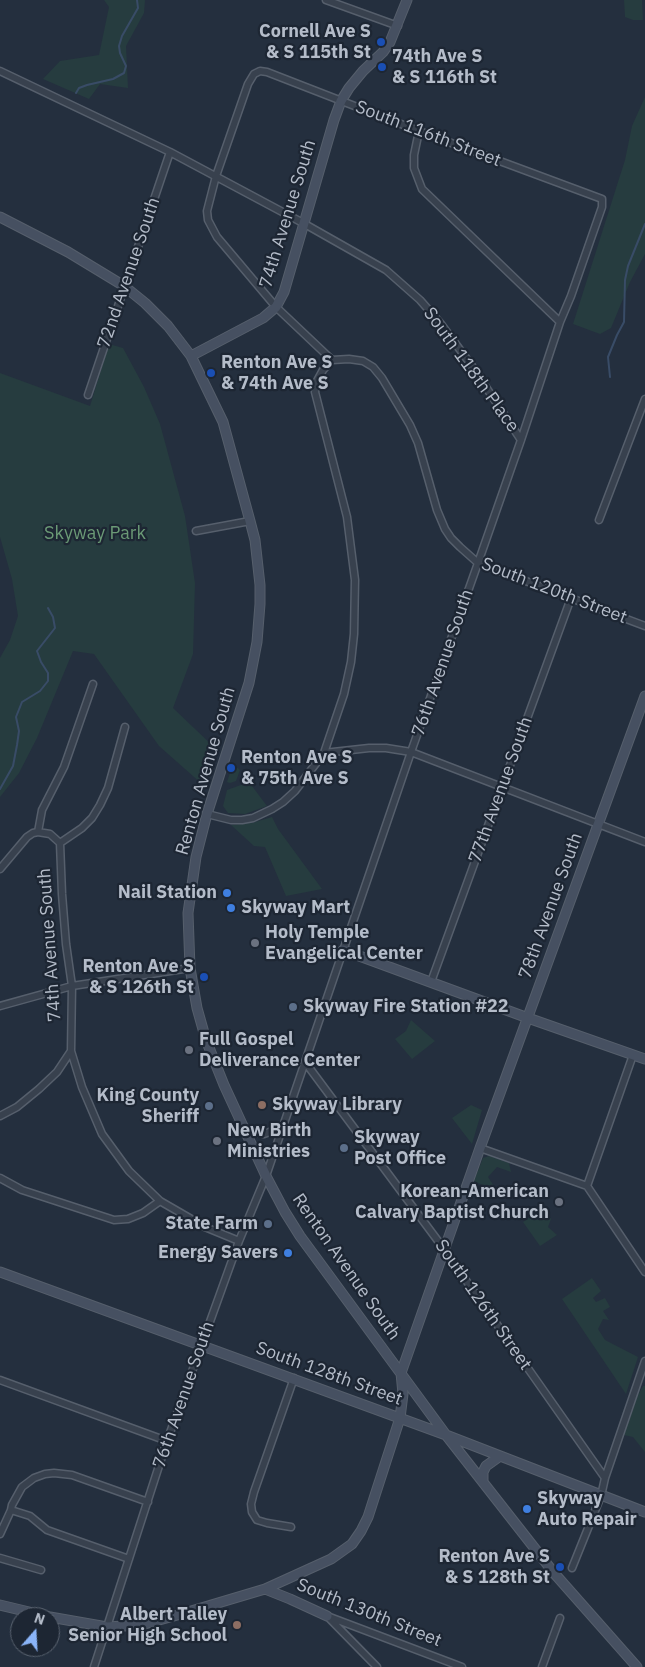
<!DOCTYPE html>
<style>
body{margin:0}
#map{position:relative;width:645px;height:1667px;overflow:hidden;background:#242f3e;font-family:"IBM Plex Sans",sans-serif}
canvas{display:block}
.north{position:absolute;left:10px;top:1607px;width:50px;height:50px;box-sizing:border-box;background:#1d2633;border:1px solid #59626f;border-radius:50%;rotate:19deg;font-size:14px;font-weight:700;line-height:20px;text-align:center;color:#b4bcc9}
.north::after{content:'';display:block;margin:auto;width:18px;height:22px;background:#8ab4f8;clip-path:polygon(50% 0,100% 100%,50% 72%,0 100%)}
</style>
<div id="map">
<canvas width="645" height="1667"></canvas>
<div class="north">N</div>
</div>
<script>
const c = document.querySelector('canvas').getContext('2d');
c.lineJoin = 'round';
function fill(path, color) { c.fillStyle = color; c.fill(path, 'evenodd'); }
const poly = rows => new Path2D(rows.map(r => 'M' + r).join(''));
function trace(path, color, width, dash) { c.strokeStyle = color; c.lineWidth = width; c.lineCap = dash ? 'butt' : 'round'; c.setLineDash(dash || []); c.stroke(path); }
function label(font, color, halo, rows, align = 'center') {
  c.font = font + ' "IBM Plex Sans",sans-serif'; c.lineWidth = 4.5; c.setLineDash([]); c.textBaseline = 'middle'; c.strokeStyle = halo; c.fillStyle = color; for (const [text, x, y, turn = 0] of rows) {
    c.save(); c.translate(x, y); c.rotate((+turn || 0) * Math.PI / 180); c.textAlign = isNaN(turn) ? turn : align; if (halo) c.strokeText(text, 0, 0); c.fillText(text, 0, 0); c.restore();
  }
}
const green = poly([
 [104,0,145,0,144,13,126,46,128,88,100,84,89,99,43,79,60,61,99,55,109,7],
 [624,0,642,0,643,20,633,20,625,17],
 [645,97,645,254,630,282,611,328,600,334,573,324,625,160,632,126],
 [109,344,123,348,144,387,160,424,185,516,195,583,193,654,173,708,215,748,202,784,159,746,94,654,73,651,37,738,19,773,0,797,0,658,10,640,18,616,12,579,0,537,0,373,90,406],
 [233,764,240,770,236,781,230,783,227,782],
 [249,782,267,806,245,814,228,813,223,806,227,790],
 [272,817,278,829,322,889,286,896,265,847,254,846,231,825,252,823],
 [411,1020,435,1041,412,1059,395,1039,406,1031],
 [471,1105,482,1110,472,1144,452,1118],
 [489,1156,509,1163,511,1172,497,1167,488,1177,498,1192,474,1181,483,1158],
 [543,1208,551,1219,548,1227,557,1235,540,1246,523,1222],
 [592,1278,601,1291,593,1298,596,1302,605,1298,610,1307,603,1311,609,1320,603,1319,598,1329,605,1340,638,1357,626,1394,562,1299],
 [643,1386,645,1386,645,1452,633,1437,624,1435,638,1395]
]);
const stream = poly([
 [76,93,79,88,87,85,113,79,124,73,126,66,120,53,119,46,122,36,138,8,137,0],
 [610,377,608,357,617,335,624,322,625,280,628,266,645,224],
 [0,789,13,766,17,745,19,731,16,717,22,702,40,691,48,681,48,673,41,662,37,651,55,628,53,617,48,608]
]);
const street = poly([
 [326,0,398,26],
 [0,71,170,152,303,223,386,270,420,300,441,324,472,366,521,440],
 [419,131,414,155,414,168,422,189,560,322],
 [88,395,170,152],
 [599,520,645,399],
 [196,531,250,521],
 [324,753,369,748,386,748,411,752,645,842],
 [207,814,231,820,242,820,253,818,272,809,283,802,295,791,324,753,344,694,351,662,354,634,355,580,347,517,315,392,317,381,323,370,332,360],
 [38,832,42,810,64,767,93,684],
 [60,843,82,828,92,818,100,805,108,788,125,727],
 [0,869,27,837,33,833,38,832,50,834,60,843,62,894,66,944,72,986,71,1051,57,1072,39,1089,17,1107,0,1116],
 [431,982,571,598],
 [0,1006,72,986,190,968],
 [71,1051,82,1087,102,1134,129,1171,160,1201],
 [305,1062,444,1249,605,1478],
 [245,1130,264,1134,283,1127],
 [480,1148,587,1186,645,1272],
 [0,1178,22,1190,114,1220,128,1219,143,1213,160,1201,205,1227,239,1241],
 [587,1186,633,1055],
 [0,1380,167,1441],
 [11,1510,30,1516,47,1530,129,1559],
 [291,1527,267,1523,257,1520,252,1512,251,1504,254,1492,294,1378],
 [0,1534,11,1510,12,1505,22,1487,34,1478,45,1474,54,1473,72,1475,148,1502],
 [0,1558,41,1570],
 [572,1568,601,1496,605,1478,645,1361],
 [327,1616,462,1667],
 [330,1619,377,1667],
 [94,1667,167,1441,239,1241,266,1176,411,752,478,563,521,440,560,322,571,296,602,207,602,199,419,131,267,72,260,71,254,74,248,84,216,176,207,211,208,220,217,237,276,307,332,360,349,359,363,361,373,367,382,378,410,425,418,443,437,510,445,529,451,538,460,547,478,563,645,626],
 [542,1667,560,1618]
]);
const secondary = poly([
 [0,217,68,252,124,286,145,303,168,326,191,356,223,422,250,521,255,540,260,585,260,604,257,642,249,683,207,814,196,857,188,913,190,968,197,1008,206,1040,224,1085,266,1176,285,1212,300,1236,446,1435,554,1573,637,1667],
 [191,356,263,318,276,307,284,292,334,120,341,101,349,88,363,71,383,52,390,42,407,0],
 [343,950,528,1018,645,1059],
 [0,1272,446,1435,645,1512],
 [483,1482,483,1472,486,1466,500,1456],
 [265,1589,290,1599,327,1616],
 [0,1605,50,1617],
 [50,1617,107,1627,141,1625,181,1614,265,1589,331,1559,352,1544,361,1531,368,1517,400,1418,403,1394,401,1373,480,1148,645,696]
]);
const markers = [
 [381,42,5,"#1a4fb4"],
 [382,67,5,"#1a4fb4"],
 [211,373,5,"#1a4fb4"],
 [231,768,5,"#1a4fb4"],
 [227,893,5,"#3f7fe0"],
 [231,908,5,"#3f7fe0"],
 [255,943,5,"#6b7280"],
 [204,977,5,"#1a4fb4"],
 [293,1007,5,"#5c6f8a"],
 [189,1050,5,"#6b7280"],
 [262,1105,5,"#8d6e63"],
 [209,1106,5,"#5c6f8a"],
 [217,1141,5,"#6b7280"],
 [344,1148,5,"#5c6f8a"],
 [559,1202,5,"#6b7280"],
 [268,1224,5,"#5c6f8a"],
 [288,1253,5,"#3f7fe0"],
 [527,1509,5,"#3f7fe0"],
 [560,1567,5,"#1a4fb4"],
 [237,1625,5,"#8d6e63"]
];
const poiNames = [
 ["Cornell Ave S",371,32,"right"],
 ["& S 115th St",371,53,"right"],
 ["74th Ave S",392,57],
 ["& S 116th St",392,78],
 ["Renton Ave S",221,363],
 ["& 74th Ave S",221,384],
 ["Renton Ave S",241,758],
 ["& 75th Ave S",241,779],
 ["Nail Station",217,893,"right"],
 ["Skyway Mart",241,908],
 ["Holy Temple",265,933],
 ["Evangelical Center",265,954],
 ["Renton Ave S",194,967,"right"],
 ["& S 126th St",194,988,"right"],
 ["Skyway Fire Station #22",303,1007],
 ["Full Gospel",199,1040],
 ["Deliverance Center",199,1061],
 ["King County",199,1096,"right"],
 ["Sheriff",199,1117,"right"],
 ["Skyway Library",272,1105],
 ["New Birth",227,1131],
 ["Ministries",227,1152],
 ["Skyway",354,1138],
 ["Post Office",354,1159],
 ["Korean-American",549,1192,"right"],
 ["Calvary Baptist Church",549,1213,"right"],
 ["State Farm",258,1224,"right"],
 ["Energy Savers",278,1253,"right"],
 ["Skyway",537,1499],
 ["Auto Repair",537,1520],
 ["Renton Ave S",550,1557,"right"],
 ["& S 128th St",550,1578,"right"],
 ["Albert Talley",227,1615,"right"],
 ["Senior High School",227,1636,"right"]
];
const streetNames = [
 ["South 116th Street",428,134,21],
 ["74th Avenue South",288,214,-73],
 ["72nd Avenue South",129,273,-71],
 ["South 118th Place",471,370,54],
 ["South 120th Street",554,591,21],
 ["76th Avenue South",443,663,-71],
 ["Renton Avenue South",206,771,-74],
 ["77th Avenue South",501,790,-70],
 ["78th Avenue South",551,906,-70],
 ["74th Avenue South",50,945,-94],
 ["Renton Avenue South",346,1267,55],
 ["South 126th Street",483,1305,55],
 ["South 128th Street",329,1374,20],
 ["76th Avenue South",184,1395,-71],
 ["South 130th Street",369,1613,22]
];
const parkNames = [
 ["Skyway Park",95,534]
];
fill(green, '#263c3f');
trace(stream, '#394c67', 2);
trace(street, '#565f6c', 9);
trace(secondary, '#565f6c', 11);
trace(street, '#38414e', 6);
trace(secondary, '#465061', 9);
for (const [x, y, r, color] of markers) { const dot = new Path2D(); dot.arc(x, y, r, 0, 2 * Math.PI); c.fillStyle = color; c.fill(dot); trace(dot, '#1d2633', 2); }
label('bold 18px', '#b4bcc9', '#1d2633', poiNames, 'left');
label('18px', '#b4bcc9', '#1d2633', streetNames);
label('18px', '#6b9a76', '#1d2633', parkNames);
</script>
